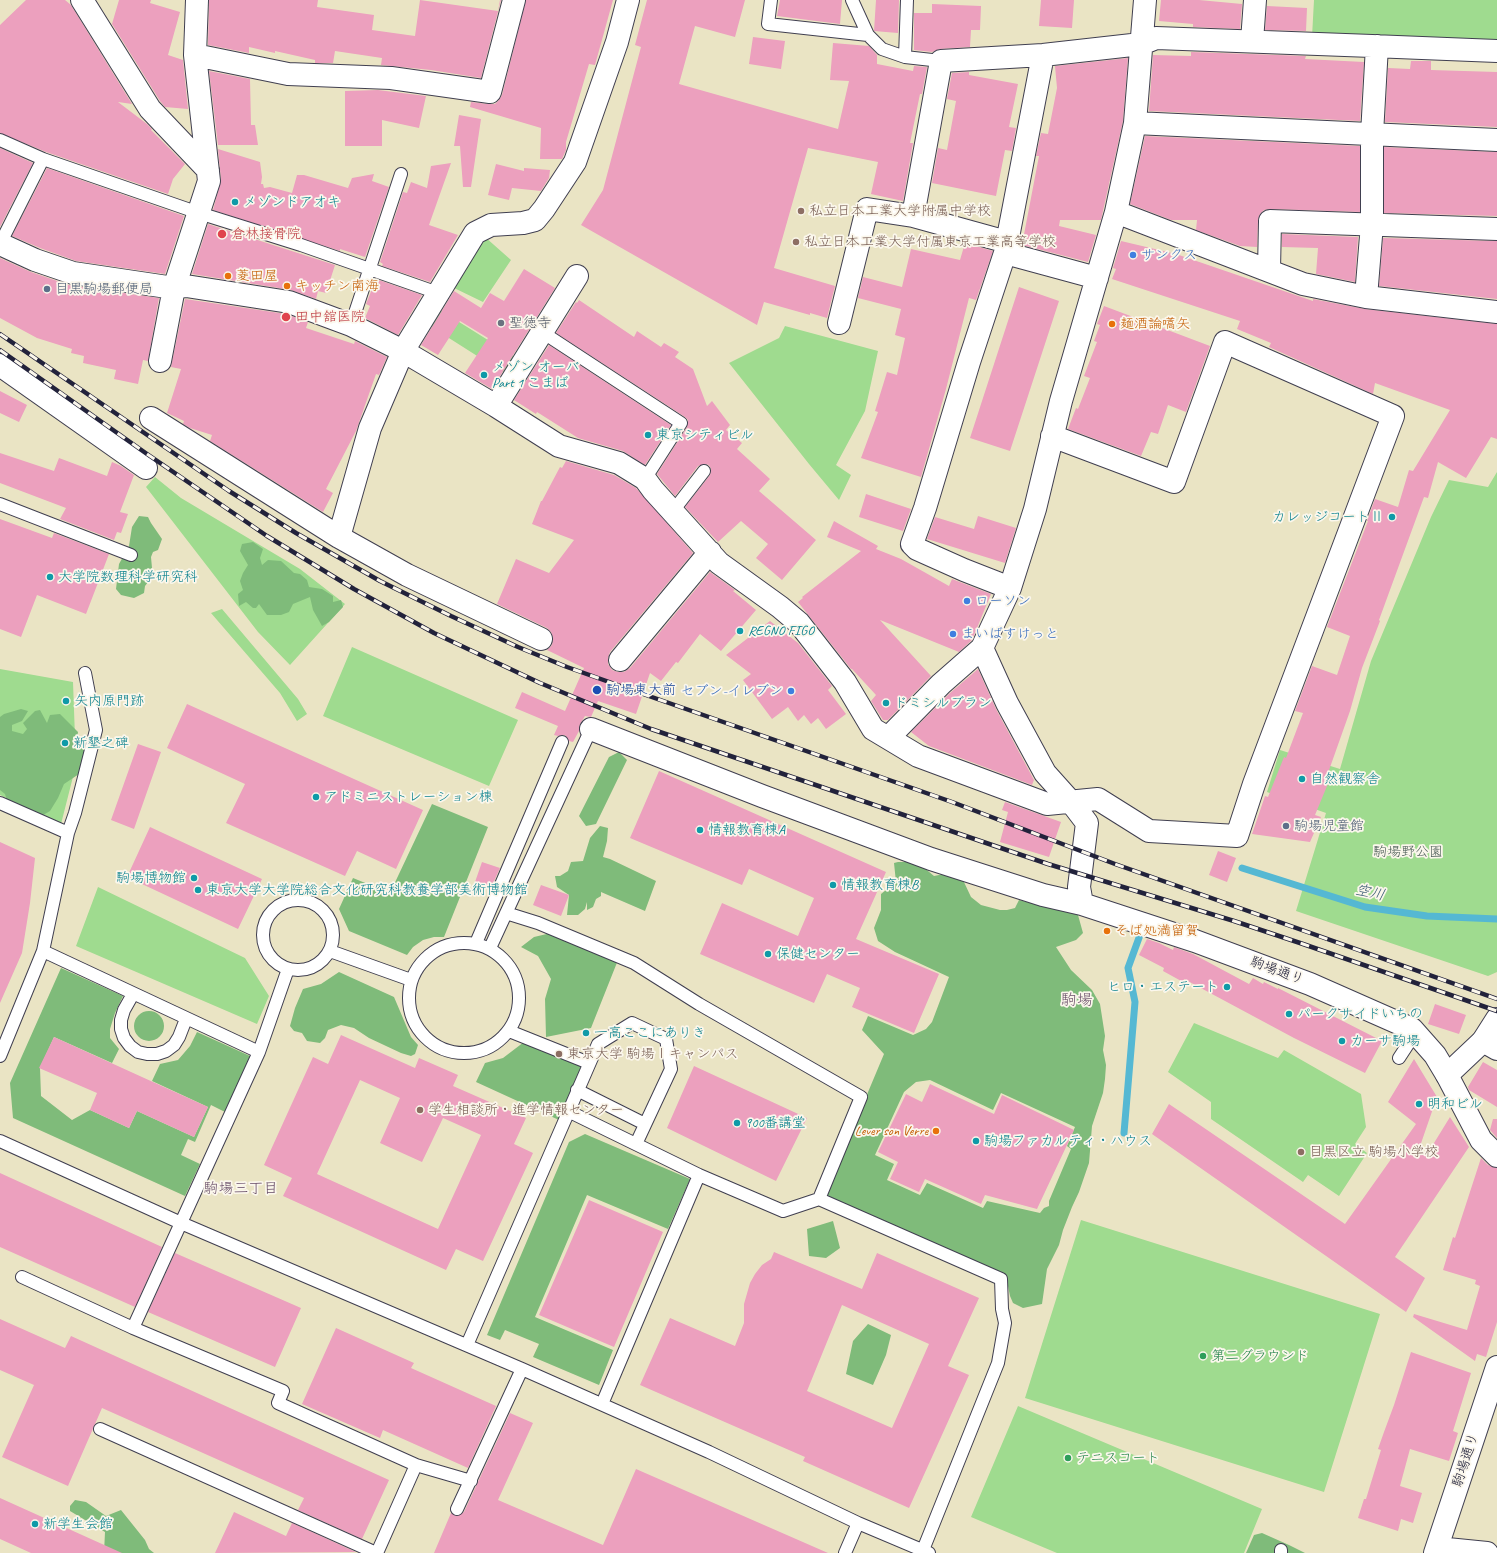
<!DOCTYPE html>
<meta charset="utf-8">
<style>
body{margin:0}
canvas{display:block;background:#eae4c4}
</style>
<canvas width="1497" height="1553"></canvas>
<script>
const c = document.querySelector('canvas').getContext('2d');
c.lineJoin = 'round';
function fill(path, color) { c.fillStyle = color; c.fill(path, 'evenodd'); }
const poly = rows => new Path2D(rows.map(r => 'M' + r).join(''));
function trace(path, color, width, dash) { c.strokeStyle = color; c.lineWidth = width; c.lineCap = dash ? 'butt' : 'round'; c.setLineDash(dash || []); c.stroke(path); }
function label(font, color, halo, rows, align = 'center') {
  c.font = font + ' Caveat,"Klee One",sans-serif'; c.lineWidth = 3.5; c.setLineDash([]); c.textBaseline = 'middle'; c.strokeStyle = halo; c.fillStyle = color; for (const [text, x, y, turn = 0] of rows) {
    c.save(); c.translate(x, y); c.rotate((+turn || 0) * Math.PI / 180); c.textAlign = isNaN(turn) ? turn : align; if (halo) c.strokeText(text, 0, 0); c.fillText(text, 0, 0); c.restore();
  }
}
const green = poly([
 [1314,0,1497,0,1497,42,1312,37],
 [485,237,511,260,483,302,452,287],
 [440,310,515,357,504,373,430,326],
 [785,326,878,351,865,411,836,465,851,475,839,500,809,464,729,363,779,338],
 [1497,472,1497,972,1488,976,1296,911,1326,813,1267,792,1280,750,1340,769,1371,661,1431,517,1449,480,1488,487],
 [155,477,181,498,300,569,345,604,290,665,258,632,146,487],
 [222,609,298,699,307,714,297,721,280,693,211,613],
 [352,647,518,720,489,786,323,716],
 [0,669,73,682,76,765,61,824,0,795],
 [98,887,245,958,269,996,257,1024,76,946],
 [1194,1023,1278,1058,1284,1050,1361,1094,1366,1127,1355,1144,1367,1153,1339,1196,1308,1175,1303,1182,1211,1119,1211,1102,1168,1072],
 [1081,1220,1380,1314,1324,1492,1025,1398],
 [1018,1406,1262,1509,1244,1553,1057,1553,971,1517]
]);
const forest = poly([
 [139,516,148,517,151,523,162,539,158,550,153,552,151,557,152,568,149,572,152,577,145,586,144,593,134,598,121,595,116,589,119,564,129,546,132,527],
 [253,542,263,549,260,558,262,565,268,560,281,561,294,573,300,574,307,580,309,587,322,589,333,596,333,602,341,600,343,607,329,622,322,626,313,610,310,597,293,604,289,612,281,615,267,615,259,604,256,608,253,608,246,602,239,606,238,594,243,590,240,581,243,573,248,565,240,551,242,544],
 [21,709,28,711,22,721,12,725,12,731,23,734,27,729,23,723,35,711,40,710,47,723,50,715,60,714,78,732,76,744,83,747,94,759,85,770,64,784,58,798,50,811,33,821,11,813,5,794,0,790,0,717,4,714],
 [619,752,627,760,596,824,586,826,579,816,609,757],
 [432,804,488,827,444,937,434,937,423,940,413,947,407,955,349,931,339,909,353,878,390,893],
 [600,826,608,828,607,841,603,857,610,859,656,881,645,911,601,892,601,896,596,899,593,907,587,910,587,902,585,909,578,915,567,915,569,895,557,887,555,876,560,876,568,871,571,862,583,861,590,838],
 [898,862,909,862,922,866,934,876,949,873,963,880,971,897,981,905,1000,910,1007,910,1015,908,1019,900,1078,915,1083,933,1076,940,1056,947,1071,970,1092,990,1100,1004,1105,1036,1103,1050,1106,1065,1105,1079,1103,1093,1092,1126,1089,1163,1079,1192,1072,1207,1063,1230,1059,1245,1047,1269,1042,1304,1023,1308,1013,1303,1010,1296,1006,1276,824,1197,884,1054,862,1030,868,1016,913,1035,926,1029,932,1022,949,977,895,952,878,941,874,928,881,910,881,894,896,882,894,863],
 [930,1080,993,1110,1001,1093,1075,1127,1067,1146,1071,1149,1049,1201,1049,1206,1044,1208,1040,1213,987,1201,983,1208,927,1183,920,1195,887,1180,894,1164,875,1155,904,1092,916,1082],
 [551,933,618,960,591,1028,546,1037,545,999,551,979,538,956,521,947,534,937],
 [61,968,123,996,115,1013,110,1029,110,1038,119,1049,112,1063,54,1037,40,1068,41,1096,72,1120,90,1110,129,1128,137,1111,194,1137,208,1107,152,1081,160,1064,178,1060,190,1046,197,1032,250,1056,225,1112,211,1105,195,1142,188,1139,181,1155,200,1164,185,1196,13,1118,10,1083],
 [339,972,394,997,411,1037,418,1045,415,1054,411,1056,401,1053,369,1038,354,1028,341,1025,328,1030,325,1038,320,1043,307,1041,302,1033,294,1031,290,1026,295,1008,303,989,321,984],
 '134 1026a15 15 0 1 1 30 0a15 15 0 1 1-30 0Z',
 [524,1042,583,1066,559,1120,476,1082,485,1063,503,1058],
 [585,1134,690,1179,668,1229,587,1195,535,1317,613,1350,599,1385,533,1357,539,1344,505,1330,500,1340,487,1335,569,1142],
 [833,1221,840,1248,826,1258,809,1256,807,1229],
 [868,1324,891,1335,886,1355,873,1385,846,1374,853,1341],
 [75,1500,86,1502,106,1516,121,1510,145,1540,149,1549,154,1553,104,1553,105,1532,70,1511,70,1506],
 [1262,1533,1289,1545,1305,1553,1246,1553,1254,1535]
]);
const stream = poly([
 [1242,868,1365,907,1427,916,1497,919],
 [1124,1133,1135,1002,1128,968,1140,935]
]);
const building = poly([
 [26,0,65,0,71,5,132,104,118,102,147,124,152,129,151,130,185,164,173,179,168,194,46,152,0,133,0,25],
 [119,0,151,0,150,3,180,12,168,55,183,60,188,109,165,107,160,101,112,24],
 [209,0,318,0,317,7,374,15,372,30,415,36,420,0,498,11,500,0,501,0,481,78,431,70,381,65,382,58,335,51,333,63,315,63,315,60,275,51,275,53,249,47,249,53,208,45],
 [526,0,613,0,595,65,589,64,566,142,566,150,562,159,540,159,541,128,470,107,471,102,488,104,495,104,499,100,502,95],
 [647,0,745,0,735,37,695,26,679,84,838,129,849,81,830,80,833,43,869,46,877,55,877,64,913,71,914,66,927,67,922,94,920,94,910,143,913,143,903,201,871,194,878,162,808,148,774,268,835,286,827,318,810,313,810,315,764,302,757,325,581,225,603,190,641,47,635,45],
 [780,0,842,0,840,24,777,16],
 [876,0,899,0,898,33,874,31],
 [1041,0,1074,0,1072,28,1039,26],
 [1161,0,1199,0,1242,4,1240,29,1193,27,1193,24,1159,21],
 [932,4,981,6,980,30,971,30,970,47,940,49,932,52,914,50,914,13,932,13],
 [1267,6,1307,8,1306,31,1265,30],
 [753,37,785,41,781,69,749,64],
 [1191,52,1306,56,1305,59,1364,62,1360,121,1149,111,1153,55,1191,56],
 [1128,58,1123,121,1101,220,1060,220,1059,226,1096,235,1088,262,1022,245,1039,156,1036,156,1041,133,1048,134,1057,88,1055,66],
 [1411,61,1431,61,1431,70,1497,72,1497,127,1385,122,1388,68,1410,69],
 [209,71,250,79,251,125,255,125,258,145,218,145],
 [969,72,969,75,1018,84,1009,127,1016,128,1012,151,1005,150,996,196,932,183,938,148,947,150,956,101,947,99,952,73],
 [378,90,426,96,419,128,382,120,382,146,345,146,345,91],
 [459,115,481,119,471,187,463,187,460,146,454,146],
 [1145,136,1360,146,1360,212,1270,209,1264,210,1260,214,1258,220,1257,247,1240,246,1196,230,1197,220,1171,220,1130,204],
 [1384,147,1497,152,1497,216,1384,213],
 [0,148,33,163,0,227],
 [218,149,260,162,262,177,261,184,263,184,264,188,270,187,292,193,297,175,304,175,348,188,352,178,374,174,372,181,389,187,365,257,340,249,340,251,213,210,221,180],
 [451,163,429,225,458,235,430,282,382,266,383,264,380,262,403,192,407,193,411,182,427,188,431,166],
 [496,164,524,171,524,168,550,170,549,178,541,191,512,188,509,200,488,195],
 [47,168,184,216,165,274,76,261,40,248,12,236],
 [208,224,335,265,326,293,318,291,316,299,291,290,192,274],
 [1282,234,1358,237,1355,282,1316,274,1318,248,1282,247],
 [1383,238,1497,241,1497,299,1379,286],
 [1121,241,1176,254,1313,301,1313,299,1365,309,1497,324,1497,439,1491,437,1466,478,1438,462,1428,498,1424,497,1379,620,1380,621,1362,668,1350,711,1328,773,1332,774,1315,815,1321,817,1310,842,1252,834,1265,796,1268,797,1284,757,1286,758,1303,713,1295,711,1312,666,1337,675,1350,636,1327,627,1368,521,1367,521,1375,499,1398,507,1409,470,1413,471,1450,410,1375,383,1373,394,1269,347,1271,343,1237,329,1240,321,1112,279,1116,269,1113,268],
 [965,243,993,251,976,300,969,298,946,389,921,477,861,458,878,412,875,411,887,372,897,375,905,338,895,335,901,309,858,298,863,277,902,287,911,249,960,260],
 [0,258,31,272,69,285,159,298,148,361,143,360,138,384,114,379,116,370,83,363,84,356,71,353,72,349,37,338,0,318],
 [524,269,555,288,492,389,465,373,488,338,460,321,438,355,421,345,454,291,481,308,490,293,504,301],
 [376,279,422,295,398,335,365,318,370,306,366,304],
 [1019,287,1059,301,1010,451,970,438],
 [185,299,286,314,308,322,306,328,354,344,355,341,387,357,379,375,376,374,356,431,326,489,333,493,323,512,210,441,212,435,190,428,183,424,184,421,167,413,181,369,171,367],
 [579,300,634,337,637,331,661,347,664,343,679,352,675,357,693,369,707,406,712,401,730,425,726,430,742,443,737,449,770,479,759,491,816,540,782,580,756,558,768,544,741,521,718,542,685,507,710,475,711,469,709,465,705,464,698,466,675,496,657,474,687,427,688,420,685,417,556,333,576,302,577,303],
 [1104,306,1210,346,1186,412,1168,405,1158,434,1151,432,1141,456,1068,429,1076,408,1078,409,1090,378,1084,376,1097,342,1094,341,1100,325,1097,324],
 [549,345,671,425,645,465,623,451,578,438,537,412,536,414,514,400],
 [0,391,27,405,19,422,0,413],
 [0,453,54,471,59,458,107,476,112,462,121,466,134,475,120,512,128,514,121,533,117,532,114,540,60,519,66,508,0,483],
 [566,461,614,475,636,488,693,553,610,652,608,658,608,664,612,670,618,672,624,672,630,668,710,572,735,590,733,591,756,610,721,651,700,634,678,663,676,662,661,681,650,673,636,714,598,701,591,717,585,716,580,724,579,731,573,742,569,741,565,735,558,736,554,735,558,726,515,708,522,692,565,711,584,668,547,650,552,645,553,638,551,632,547,628,497,604,516,559,549,573,574,540,532,524,541,501,542,501,560,467,562,468],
 [866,494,911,509,903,531,859,517],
 [978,516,1016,528,1005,563,927,539,935,517,974,529],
 [0,519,52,538,54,533,109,554,86,614,37,595,21,637,0,629],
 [834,521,878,546,876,549,901,559,949,586,952,579,991,594,972,640,959,652,880,620,931,676,888,720,883,720,871,701,876,695,852,669,851,669,798,602,803,598,802,597,861,551,827,537],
 [770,621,798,643,832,686,828,690,846,714,826,729,818,718,811,724,804,715,798,721,788,707,772,719,743,680,751,674,726,655],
 [978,669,996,709,1034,780,1032,785,929,746,911,732,950,693],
 [187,704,423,810,396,869,357,851,345,876,226,823,245,784,167,748],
 [138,744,161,752,134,829,111,820],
 [659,771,886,872,856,939,939,974,914,1033,852,1007,860,988,827,974,814,1003,700,954,722,903,798,936,814,898,749,869,742,885,630,838],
 [1005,802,1061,822,1049,857,1000,842,1008,812,1002,810],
 [150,827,262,879,238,929,127,877],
 [0,842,35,858,30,903,22,953,0,1003],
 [1218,851,1236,858,1227,882,1209,875],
 [482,862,500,868,491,888,475,882],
 [541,885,569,895,561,916,533,905],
 [1147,939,1159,943,1173,950,1174,947,1193,954,1249,984,1253,978,1263,984,1264,982,1278,989,1278,988,1382,1041,1365,1073,1294,1038,1184,979,1183,982,1163,971,1164,968,1139,955],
 [1435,1004,1466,1015,1459,1034,1428,1024],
 [341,1035,415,1068,419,1058,458,1075,453,1086,526,1118,514,1144,533,1153,483,1261,456,1249,446,1270,283,1196,292,1178,264,1165,313,1057,328,1064],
 [360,1080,400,1098,380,1143,422,1162,443,1118,481,1135,438,1229,317,1174],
 [54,1037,208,1107,194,1137,137,1111,129,1128,90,1110,97,1093,39,1068],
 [1414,1059,1437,1097,1418,1152,1426,1156,1450,1117,1469,1147,1395,1257,1425,1278,1406,1312,1152,1134,1169,1104,1345,1224,1416,1124,1388,1102],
 [1483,1062,1497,1070,1497,1107,1469,1090,1468,1087],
 [694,1066,807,1118,776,1181,667,1128],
 [930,1084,994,1114,1002,1095,1074,1130,1037,1209,985,1195,981,1204,925,1179,919,1192,890,1179,898,1162,878,1152,906,1094,922,1102],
 [1493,1119,1497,1119,1497,1138,1490,1130],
 [1481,1158,1488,1165,1497,1168,1497,1322,1486,1357,1477,1354,1475,1361,1413,1317,1414,1314,1467,1330,1480,1286,1475,1284,1476,1280,1443,1270,1453,1237,1455,1238],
 [0,1173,162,1247,135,1307,0,1247],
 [589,1200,663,1232,614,1347,539,1315],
 [774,1252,862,1289,877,1253,979,1298,948,1366,969,1375,909,1508,803,1461,805,1457,640,1385,670,1318,735,1346,744,1323,744,1304,750,1283,755,1274,762,1265,771,1259],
 [842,1305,929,1344,892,1428,807,1391],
 [175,1253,301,1308,275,1367,148,1312],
 [0,1319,65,1348,71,1336,389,1480,362,1539,298,1510,304,1498,102,1408,68,1486,2,1457,34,1385,0,1370],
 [336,1328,414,1363,411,1368,496,1406,468,1468,383,1430,380,1438,302,1404],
 [1411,1352,1471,1373,1453,1431,1458,1433,1449,1461,1410,1449,1400,1486,1422,1493,1413,1523,1401,1519,1398,1531,1358,1518,1364,1499,1366,1499,1381,1450,1378,1449,1384,1432,1394,1405],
 [510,1413,533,1423,498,1500,603,1545,636,1469,828,1553,434,1553,451,1513,457,1516,464,1512],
 [0,1498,122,1553,31,1553,0,1539],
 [234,1512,286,1536,292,1523,356,1552,215,1553]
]);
const lane = poly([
 [771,0,768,24,868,35],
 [852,0,868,35,882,49,905,57,941,61],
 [905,57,907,0],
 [0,140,43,159,199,213,301,245,438,293],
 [0,244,43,159],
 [351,325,401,174],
 [542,332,681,423,645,479],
 [0,504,131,555],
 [673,511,704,471],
 [0,803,68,833],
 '263 935a35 35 0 1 1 70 0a35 35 0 1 1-70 0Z',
 [506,913,538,923,634,963,699,1004,861,1097,819,1199],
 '409 998a55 55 0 1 1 110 0a55 55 0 1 1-110 0Z',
 [476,943,562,742],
 [490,948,591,729],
 [43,951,68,833,75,813,96,730,85,673],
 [330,951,411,980],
 [133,994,124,1010,121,1020,121,1029,124,1038,130,1046,138,1052,147,1054,157,1054,166,1051,174,1045,179,1037,186,1019],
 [509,1031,589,1063],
 [0,1056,43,951,259,1052],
 [1399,1058,1416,1032],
 [577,1090,645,1124],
 [568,1111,699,1175,783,1211,819,1199,1001,1279,1002,1309,1005,1323,998,1363,923,1550],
 [0,1141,181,1223,522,1369,709,1452,858,1523,929,1553],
 [22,1277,133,1328,259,1052,288,969],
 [133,1328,283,1391,278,1403,416,1465,377,1553],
 [467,1345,598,1044,632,1023,666,1039,671,1069,636,1144],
 [602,1404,699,1175],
 [100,1429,376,1553],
 [416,1465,471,1481],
 [457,1509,522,1369],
 [845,1553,858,1523],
 [1281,1553,1281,1550]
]);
const street = poly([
 [82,0,150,109,208,170],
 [1252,41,1255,0],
 [195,55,288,74,391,78,490,92,514,0],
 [1135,123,1497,140],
 [1116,212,1303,284,1366,297,1497,312],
 [1007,242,913,216,941,61,1043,55,1141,44,1156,38,1372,46,1497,51],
 [0,244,35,260,73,273,174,288,186,286,289,302,351,325,403,351,496,406,559,446,619,463,645,479,653,490,719,563,780,607,799,623,845,682,873,729,918,756,1047,804,1098,799,1149,831,1237,836,1254,784,1393,416,1225,342,1174,482,1052,436],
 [1005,253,1097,278],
 [1269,270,1270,221,1497,229],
 [1366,297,1372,224,1372,134,1377,46],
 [839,323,867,209,913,216],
 [160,361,174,288,209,181,195,55,197,0],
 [0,365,146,468],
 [496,406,577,276],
 [151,418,339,537,407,575,541,639],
 [339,537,370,428,403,351,475,233,491,225,523,223,535,220,544,209,575,162,617,42,628,0],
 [1010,588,964,570,917,549,912,544,925,508,969,362,1005,253,1043,55],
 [982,648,1007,703,1045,773,1071,802,1087,823,1079,887,1082,904],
 [620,660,710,552],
 [591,729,762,796,931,859,1043,895,1082,904,1195,941,1310,984,1412,1029,1435,1055,1447,1075,1481,1140,1497,1156],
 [888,738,941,684,982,648,1010,588,1035,509,1061,401,1116,212,1135,123,1145,0],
 [1483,1041,1497,1049],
 [1437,1548,1487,1553],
 [1435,1553,1497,1367]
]);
const secondary = poly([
 [1447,1075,1483,1041,1497,1019]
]);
const rail = poly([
 [0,334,229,491,296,533,380,581,451,616,518,647,567,667,626,688,952,802,1115,864,1497,999],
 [0,350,147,454,267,536,354,589,434,633,540,683,651,729,1048,864,1234,921,1303,944,1497,1011]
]);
const markers = [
 [235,202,4,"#0f9aa8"],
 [801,211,4,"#8d6e63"],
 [222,234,5,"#e0444e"],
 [796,242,4,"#8d6e63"],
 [1133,255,4,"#3f7fe0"],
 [228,276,4,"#e8710a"],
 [287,286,4,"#e8710a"],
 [47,289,4,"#5c6f8a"],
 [286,317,5,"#e0444e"],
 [501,323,4,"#6b7280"],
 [1112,324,4,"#e8710a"],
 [484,375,4,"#0f9aa8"],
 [648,435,4,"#0f9aa8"],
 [1392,517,4,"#0f9aa8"],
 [50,577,4,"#0f9aa8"],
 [967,601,4,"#3f7fe0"],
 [740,631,4,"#0f9aa8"],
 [953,634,4,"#3f7fe0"],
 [597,690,5,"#1a4fb4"],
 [791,691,4,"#3f7fe0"],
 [66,701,4,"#0f9aa8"],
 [886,703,4,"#0f9aa8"],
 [65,743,4,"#0f9aa8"],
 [1302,779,4,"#0f9aa8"],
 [316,797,4,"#0f9aa8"],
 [1286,826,4,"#5c6f8a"],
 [700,830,4,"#0f9aa8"],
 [194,878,4,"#0f9aa8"],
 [833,885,4,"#0f9aa8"],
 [198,890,4,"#0f9aa8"],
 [1107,931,4,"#e8710a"],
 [768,954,4,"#0f9aa8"],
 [1227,987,4,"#0f9aa8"],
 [1289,1014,4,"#0f9aa8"],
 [586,1033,4,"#0f9aa8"],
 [1342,1041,4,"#0f9aa8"],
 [559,1054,4,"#8d6e63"],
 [1419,1104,4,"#0f9aa8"],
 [420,1110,4,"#8d6e63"],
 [737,1123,4,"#0f9aa8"],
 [936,1131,4,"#e8710a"],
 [976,1141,4,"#0f9aa8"],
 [1301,1152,4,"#8d6e63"],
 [1203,1356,4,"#2e9e5b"],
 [1068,1458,4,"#2e9e5b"],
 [35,1524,4,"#0f9aa8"]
];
const cultureNames = [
 ["メゾンドアオキ",243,202],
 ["メゾン オーバ",492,367],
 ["Part 1 こまば",492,383],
 ["東京シティビル",656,435],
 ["カレッジコートⅡ",1384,517,"right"],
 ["大学院数理科学研究科",58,577],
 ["REGNO FIGO",748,631],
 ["矢内原門跡",74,701],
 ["ドミシルブラン",894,703],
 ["新墾之碑",73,743],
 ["自然観察舎",1310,779],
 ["アドミニストレーション棟",324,797],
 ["情報教育棟A",708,830],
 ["駒場博物館",186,878,"right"],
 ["情報教育棟B",841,885],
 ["東京大学大学院総合文化研究科教養学部美術博物館",206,890],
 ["保健センター",776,954],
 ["ヒロ・エステート",1219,987,"right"],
 ["パークサイドいちの",1297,1014],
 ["一高ここにありき",594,1033],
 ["カーサ駒場",1350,1041],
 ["明和ビル",1427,1104],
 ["900番講堂",745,1123],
 ["駒場ファカルティ・ハウス",984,1141],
 ["新学生会館",43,1524]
];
const educationNames = [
 ["私立日本工業大学附属中学校",809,211],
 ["私立日本工業大学付属東京工業高等学校",804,242],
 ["東京大学 駒場Ⅰキャンパス",567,1054],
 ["学生相談所・進学情報センター",428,1110],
 ["目黒区立 駒場小学校",1309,1152]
];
const healthNames = [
 ["倉林接骨院",231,234],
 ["田中舘医院",295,317]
];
const shopNames = [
 ["サンクス",1141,255],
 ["ローソン",975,601],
 ["まいばすけっと",961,634],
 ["セブン-イレブン",783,691,"right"]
];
const foodNames = [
 ["菱田屋",236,276],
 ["キッチン南海",295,286],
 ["麺酒論嚆矢",1120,324],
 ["そば処満留賀",1115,931],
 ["Lever son Verre",928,1131,"right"]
];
const serviceNames = [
 ["目黒駒場郵便局",55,289],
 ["駒場児童館",1294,826]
];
const worshipNames = [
 ["聖徳寺",509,323]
];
const transitNames = [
 ["駒場東大前",606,690]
];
const parkNames = [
 ["駒場野公園",1408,852]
];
const streetNames = [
 ["駒場通り",1277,971,20],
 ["駒場通り",1466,1460,-72]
];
const leisureNames = [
 ["第二グラウンド",1211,1356],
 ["テニスコート",1076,1458]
];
const waterNames = [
 ["空川",1370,893,13]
];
const neighbourhoodNames = [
 ["駒場三丁目",241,1189]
];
const quarterNames = [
 ["駒場",1077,1001]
];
fill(green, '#9fdb8f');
fill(forest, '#7fbb7a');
trace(stream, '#55b8d3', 7);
fill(building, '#eca0be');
trace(lane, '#403f50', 14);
trace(street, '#403f50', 24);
trace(secondary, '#403f50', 24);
trace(lane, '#fff', 12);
trace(street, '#fff', 22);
trace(secondary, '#fff', 22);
trace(rail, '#22223b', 4.5);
trace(rail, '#fbf7ec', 3, [9]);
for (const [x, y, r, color] of markers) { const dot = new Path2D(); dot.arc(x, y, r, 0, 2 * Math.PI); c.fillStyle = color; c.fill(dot); trace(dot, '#fbf7ec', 1.5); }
label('14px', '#0d838f', '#fbf7ec', cultureNames, 'left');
label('14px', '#785e54', '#fbf7ec', educationNames, 'left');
label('14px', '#be3a42', '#fbf7ec', healthNames, 'left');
label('14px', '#366cbe', '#fbf7ec', shopNames, 'left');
label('14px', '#c56008', '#fbf7ec', foodNames, 'left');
label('14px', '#4e5e75', '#fbf7ec', serviceNames, 'left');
label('14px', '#5b616d', '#fbf7ec', worshipNames, 'left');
label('14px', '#164399', '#fbf7ec', transitNames, 'left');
label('14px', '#485a54', '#fbf7ec', parkNames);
label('14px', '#22223b', '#fbf7ec', streetNames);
label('14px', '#27864d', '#fbf7ec', leisureNames, 'left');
label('italic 15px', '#345670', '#fbf7ec', waterNames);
label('15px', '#694e69', '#fbf7ec', neighbourhoodNames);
label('16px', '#694e69', '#fbf7ec', quarterNames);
</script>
